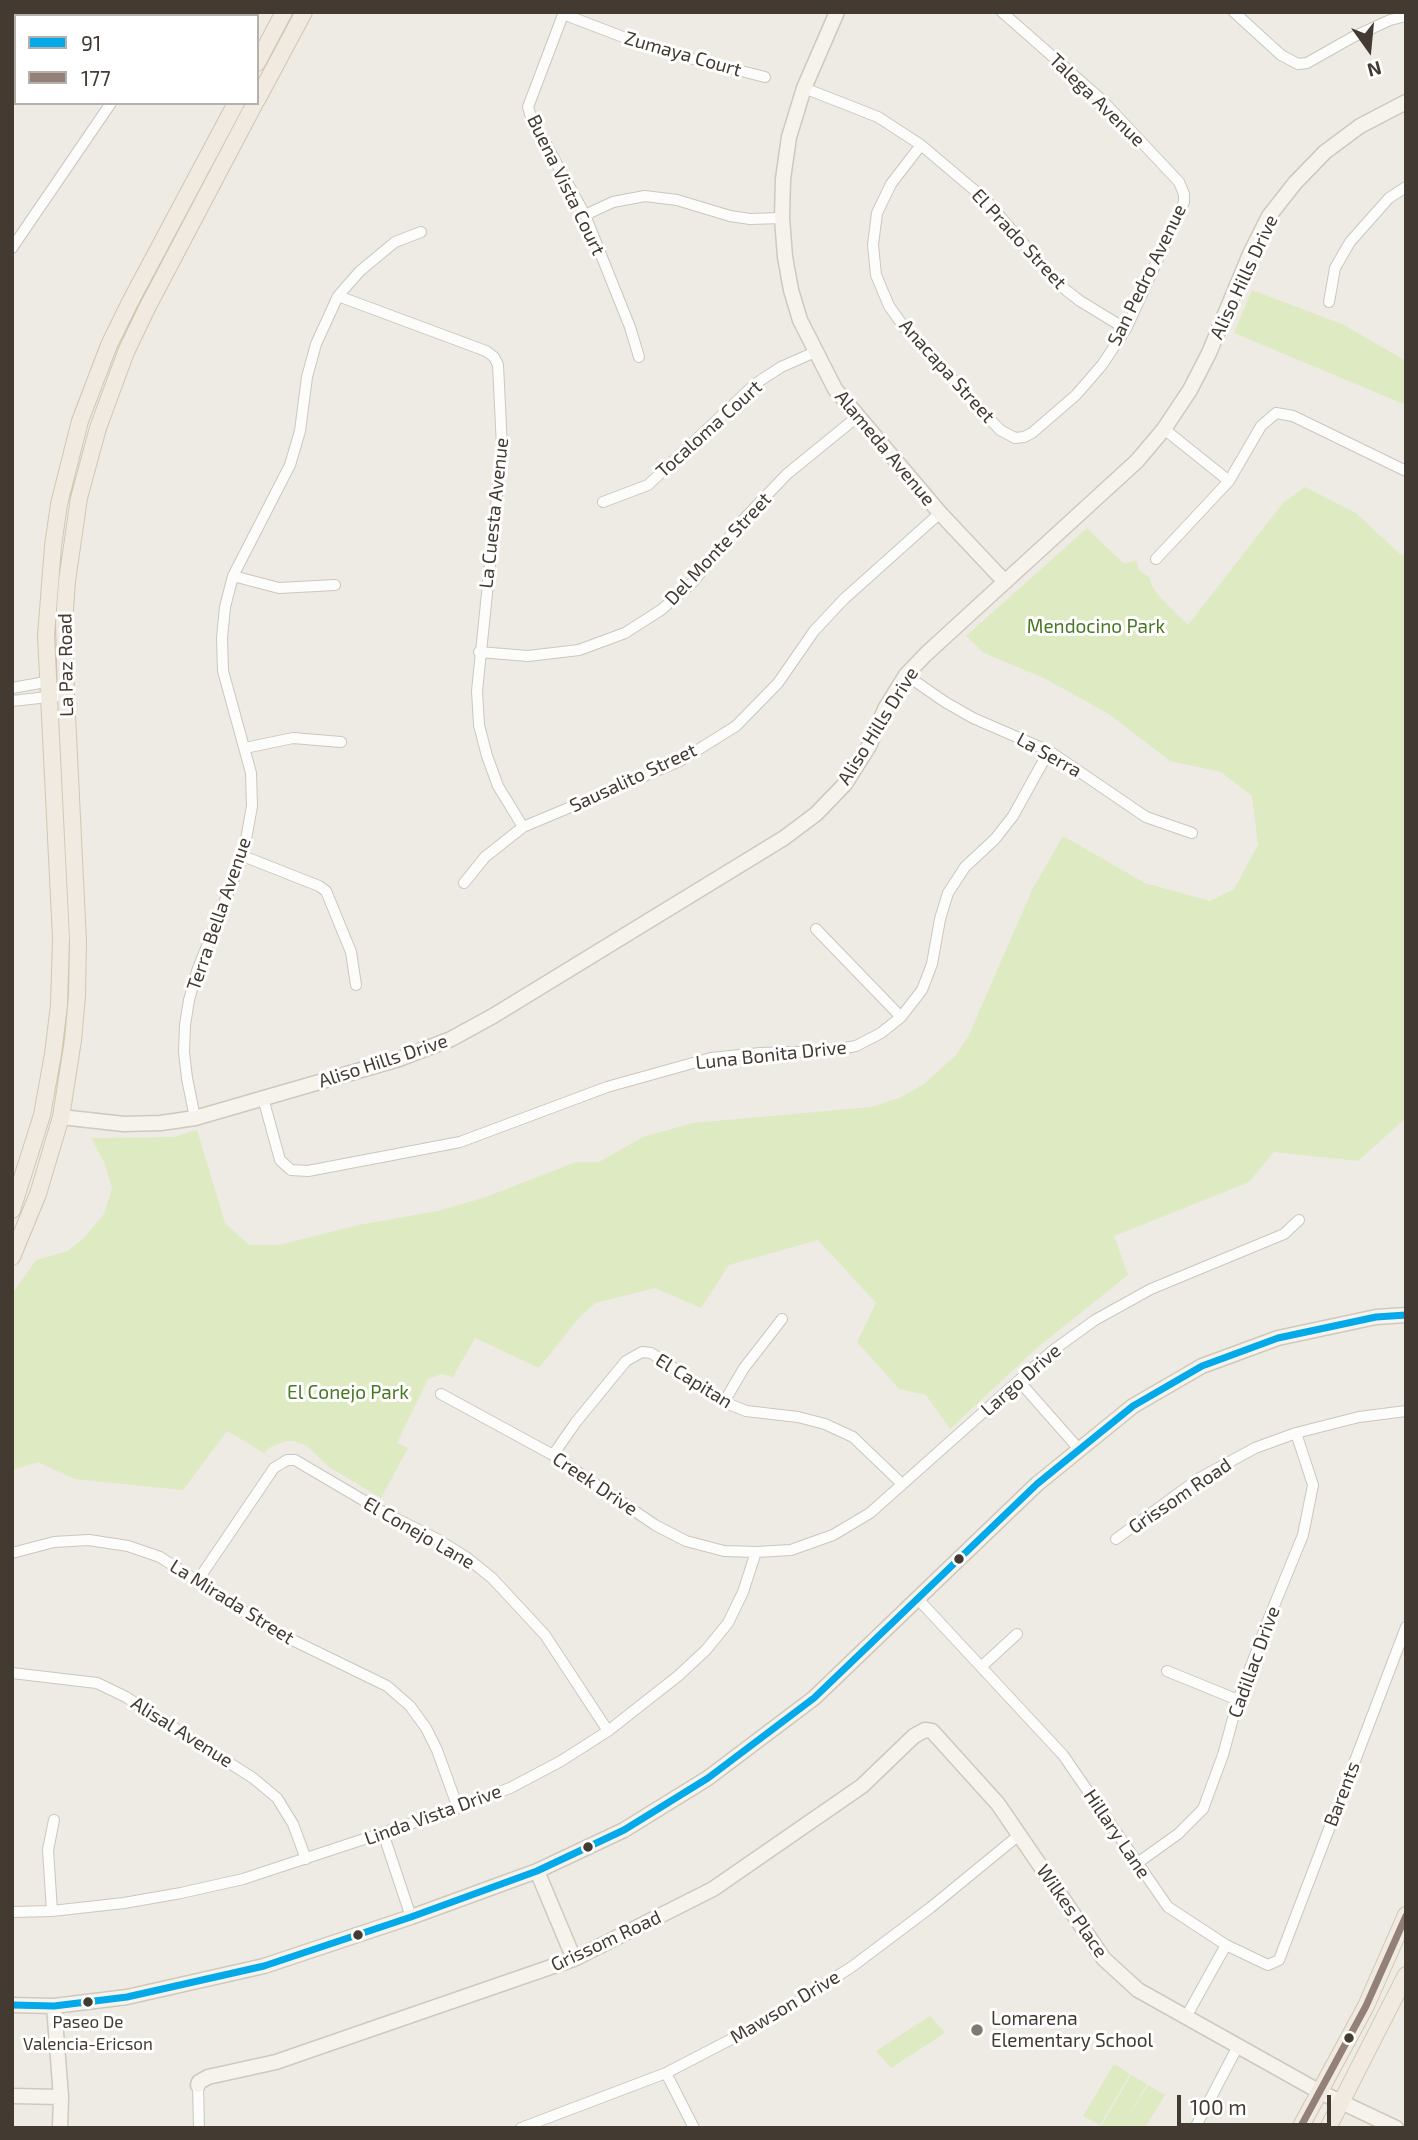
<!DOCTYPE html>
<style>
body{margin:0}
#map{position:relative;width:1418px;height:2140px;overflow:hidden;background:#eeebe5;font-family:"Exo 2",sans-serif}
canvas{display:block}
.frame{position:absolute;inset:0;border:14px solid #433b32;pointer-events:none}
.legend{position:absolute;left:14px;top:14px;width:245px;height:91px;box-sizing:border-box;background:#fff;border:2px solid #b4b1ad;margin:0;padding:9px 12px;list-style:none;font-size:21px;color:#433b32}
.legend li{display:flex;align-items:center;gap:14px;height:35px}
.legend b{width:35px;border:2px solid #b4b1ad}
.north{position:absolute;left:1334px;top:14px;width:70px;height:70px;-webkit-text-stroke:5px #fff;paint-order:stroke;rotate:165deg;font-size:19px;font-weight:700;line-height:28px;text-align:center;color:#433b32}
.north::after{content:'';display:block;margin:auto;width:24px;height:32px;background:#433b32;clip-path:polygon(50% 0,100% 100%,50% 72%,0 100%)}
.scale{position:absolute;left:1177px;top:2095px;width:154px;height:32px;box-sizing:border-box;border:4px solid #433b32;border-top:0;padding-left:9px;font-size:21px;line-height:24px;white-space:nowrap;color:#433b32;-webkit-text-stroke:5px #fff;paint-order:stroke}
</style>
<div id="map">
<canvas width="1418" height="2140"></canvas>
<div class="frame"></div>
<ul class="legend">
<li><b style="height:9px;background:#03a9e8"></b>91</li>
<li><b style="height:9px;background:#938177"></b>177</li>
</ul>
<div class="north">N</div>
<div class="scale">100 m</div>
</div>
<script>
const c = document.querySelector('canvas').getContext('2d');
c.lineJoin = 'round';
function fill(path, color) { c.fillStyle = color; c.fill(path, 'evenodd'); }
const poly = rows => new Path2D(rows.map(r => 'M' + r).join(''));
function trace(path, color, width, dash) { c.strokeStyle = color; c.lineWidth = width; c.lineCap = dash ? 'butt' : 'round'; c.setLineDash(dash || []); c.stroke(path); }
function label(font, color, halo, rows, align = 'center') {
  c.font = font + ' "Exo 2",sans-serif'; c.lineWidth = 6; c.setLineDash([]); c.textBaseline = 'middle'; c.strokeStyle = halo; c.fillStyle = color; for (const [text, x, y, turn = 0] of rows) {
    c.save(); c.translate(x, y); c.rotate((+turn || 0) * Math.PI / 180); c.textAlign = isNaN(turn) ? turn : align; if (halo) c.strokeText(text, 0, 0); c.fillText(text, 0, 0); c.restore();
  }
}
const green = poly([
 [1252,290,1344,325,1406,361,1406,405,1234,333],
 [1305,487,1356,513,1401,555,1406,554,1406,1118,1358,1161,1274,1152,1249,1182,1114,1236,1128,1275,1038,1347,950,1429,926,1395,899,1389,857,1342,876,1303,818,1240,729,1265,701,1308,655,1288,595,1303,578,1319,539,1368,475,1338,453,1377,442,1374,428,1379,397,1443,408,1448,381,1498,329,1467,307,1446,293,1441,285,1441,269,1448,264,1453,227,1431,183,1490,74,1479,38,1462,12,1470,12,1294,36,1260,68,1251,84,1238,104,1214,112,1189,105,1164,91,1138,173,1137,197,1130,225,1223,249,1245,279,1245,358,1225,438,1211,486,1197,576,1162,599,1162,643,1137,693,1123,871,1107,899,1098,924,1084,956,1055,968,1037,1033,888,1063,836,1145,883,1210,901,1234,889,1258,845,1252,796,1221,772,1170,761,1109,714,1046,679,984,653,966,636,1087,528,1124,564,1136,560,1139,570,1149,577,1153,588,1160,597,1188,625,1283,503],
 [930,2016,945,2033,891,2068,876,2051],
 [1114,2064,1130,2074,1100,2125,1083,2116],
 [1131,2075,1147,2084,1125,2122,1148,2085,1165,2095,1145,2128,1103,2128,1101,2126]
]);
const street = poly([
 [132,12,132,16],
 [564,12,528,107,531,117,585,215,630,327,639,357],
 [1234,12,1281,55,1298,64,1307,63,1353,37,1390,20,1406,16],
 [563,14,657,50,765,77],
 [804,88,878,117,921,145,986,200,1057,283,1080,301,1126,329],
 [921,145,891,184,877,213,873,245,876,275,889,306,904,327,1000,430,1015,438,1024,437,1032,433,1076,395,1102,365,1126,329,1184,202,1184,194,1179,182,1102,100,1002,12],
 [585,215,613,202,645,196,677,200,730,216,750,219,782,218],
 [12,248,111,103],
 [338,296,486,351,494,357,498,365,502,447,477,691,479,725,487,756,498,786,523,827],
 [1329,302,1335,268,1350,242,1389,198,1406,187],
 [1164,429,1229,481],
 [603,502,648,485,755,384,781,367,815,352],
 [1156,559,1229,481,1261,426,1276,413,1293,416,1406,471],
 [233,576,279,588,335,585],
 [479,652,528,656,579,650,625,633,661,610,693,582,743,520,787,474,857,417],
 [906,675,945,702,973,718,1049,751,1146,817,1192,833],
 [12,688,51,681],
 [12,701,66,695],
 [245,748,293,738,341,742],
 [243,856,319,886,326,891,351,952,356,985],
 [464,883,485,857,523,827,680,761,736,726,778,683,814,631,844,599,940,513],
 [816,929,901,1017],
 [263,1098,280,1160,291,1170,308,1171,460,1142,607,1087,711,1058,760,1053,829,1051,856,1046,881,1033,901,1017,922,990,932,964,940,919,948,893,965,867,995,839,1013,816,1049,751],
 [195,1118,187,1078,184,1052,185,1025,189,1000,197,971,243,856,252,806,251,773,223,671,222,638,225,607,233,576,290,465,300,431,307,377,316,344,338,296,360,271,395,242,421,232],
 [1019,1381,1078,1448],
 [441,1394,553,1455,655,1525,686,1541,724,1551,756,1552,791,1550,833,1535,870,1513,1052,1351,1095,1320,1151,1289,1284,1234,1299,1220],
 [724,1402,744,1368,782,1319],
 [553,1455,576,1422,626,1361,642,1352,651,1353,659,1358,724,1402,746,1411,798,1417,825,1424,853,1437,902,1484],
 [1116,1539,1198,1479,1255,1448,1296,1433,1359,1417,1406,1411],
 [12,1553,54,1542,89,1540,128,1546,160,1557,276,1632,387,1686,410,1706,426,1728,437,1750,458,1808],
 [198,1580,274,1468,287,1460,295,1460,385,1513,437,1539,466,1557,492,1578,545,1635,608,1731],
 [917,1598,1063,1755,1168,1907,1226,1945,1268,1965,1279,1960,1406,1627],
 [981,1667,1017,1634],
 [1167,1671,1238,1700],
 [12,1673,97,1683,126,1697,253,1778,277,1798,293,1824,306,1859],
 [383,1833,411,1917],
 [1136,1864,1178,1834,1203,1809,1223,1755,1238,1700,1269,1618,1303,1535,1313,1485,1296,1433],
 [52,1911,48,1850,54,1820],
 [12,1912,52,1911,124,1903,181,1893,243,1879,458,1808,510,1788,561,1761,608,1731,678,1676,706,1650,728,1623,743,1592,756,1552],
 [1186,2017,1226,1945],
 [666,2073,694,2128],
 [198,2085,199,2128],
 [521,2128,666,2073,772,2018,853,1966,930,1908,1019,1835],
 [1195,2128,1238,2046]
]);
const secondary = poly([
 [837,12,804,88,789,137,783,179,782,218,785,257,791,290,800,320,835,389,940,513,1005,582],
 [61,1117,124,1124,161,1123,195,1118,399,1059,451,1039,493,1016,784,838,816,814,845,784,869,746,885,709,906,675,926,654,1137,461,1164,429,1190,390,1209,353,1250,254,1269,216,1295,183,1325,152,1360,126,1406,102],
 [537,1871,574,1959],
 [12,2005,54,2006,127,1997,264,1966,411,1917,537,1871,624,1830,708,1778,814,1698,1037,1484,1133,1406,1202,1366,1278,1338,1376,1317,1406,1315],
 [54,2006,61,2097,60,2128],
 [198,2085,199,2082,208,2077,276,2062,574,1959,713,1889,862,1786,914,1736,925,1730,932,1731,998,1804,1104,1959,1138,1990,1320,2092,1396,2128],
 [12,2096,61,2097]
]);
const primary = poly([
 [257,63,284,12],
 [257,100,304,12],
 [12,1210,42,1115,53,1054,59,1005,61,938,46,636,53,546,59,504,80,421,109,345,130,302,236,103],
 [12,1257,38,1194,61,1117,73,1040,77,996,78,941,66,695,64,623,67,581,79,498,98,428,126,352,147,308,255,103],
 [1300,2128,1366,2006,1406,1915],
 [1328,2128,1406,1975]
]);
const bus1 = poly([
 [12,2005,54,2006,127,1997,264,1966,411,1917,537,1871,624,1830,708,1778,814,1698,1037,1484,1133,1406,1202,1366,1278,1338,1376,1317,1406,1315]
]);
const bus2 = poly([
 [1300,2128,1366,2006,1406,1916]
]);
const markers = [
 [959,1559,6,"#433b32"],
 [588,1847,6,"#433b32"],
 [358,1935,6,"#433b32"],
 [88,2002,6,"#433b32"],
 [977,2030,7,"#7f7971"],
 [1349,2038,6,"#433b32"]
];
const busNames = [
 ["Paseo De",88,2022],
 ["Valencia-Ericson",88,2044]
];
const streetNames = [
 ["Zumaya Court",683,54,16],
 ["Talega Avenue",1097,100,44],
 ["Buena Vista Court",566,185,64],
 ["El Prado Street",1019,239,47],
 ["San Pedro Avenue",1147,275,-64],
 ["Aliso Hills Drive",1244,277,-65],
 ["Anacapa Street",947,371,48],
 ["Tocaloma Court",709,429,-42],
 ["Alameda Avenue",885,448,50],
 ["La Cuesta Avenue",494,513,-84],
 ["Del Monte Street",718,549,-47],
 ["La Paz Road",66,665,-91],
 ["Aliso Hills Drive",878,726,-58],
 ["La Serra",1049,755,29],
 ["Sausalito Street",633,778,-25],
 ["Terra Bella Avenue",219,914,-71],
 ["Luna Bonita Drive",771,1055,-6],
 ["Aliso Hills Drive",383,1061,-18],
 ["Largo Drive",1021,1380,-41],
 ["El Capitan",694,1381,32],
 ["Creek Drive",595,1484,34],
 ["Grissom Road",1180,1496,-34],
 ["El Conejo Lane",419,1533,30],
 ["La Mirada Street",232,1602,32],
 ["Cadillac Drive",1254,1662,-70],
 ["Alisal Avenue",182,1732,32],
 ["Barents",1342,1794,-69],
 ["Linda Vista Drive",433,1815,-20],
 ["Hillary Lane",1117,1834,56],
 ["Wilkes Place",1072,1911,55],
 ["Grissom Road",606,1941,-25],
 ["Mawson Drive",785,2007,-31]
];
const parkNames = [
 ["Mendocino Park",1096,627],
 ["El Conejo Park",348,1393]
];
const poiNames = [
 ["Lomarena",991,2019],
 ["Elementary School",991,2041]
];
fill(green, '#deeac2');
trace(street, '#cac7c1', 12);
trace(secondary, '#cfc9bd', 17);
trace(primary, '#d2c6b1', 18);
trace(street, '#fcfcfb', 10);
trace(secondary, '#f6f3ec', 14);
trace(primary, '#f0eae1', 16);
trace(bus1, '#03a9e8', 7);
trace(bus2, '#938177', 7);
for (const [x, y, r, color] of markers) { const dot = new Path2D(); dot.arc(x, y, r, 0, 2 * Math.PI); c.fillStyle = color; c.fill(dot); trace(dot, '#fff', 2.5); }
label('17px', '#433b32', '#fff', busNames);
label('19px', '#433b32', '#fff', streetNames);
label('19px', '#497822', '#fff', parkNames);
label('19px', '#433b32', '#fff', poiNames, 'left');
</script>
